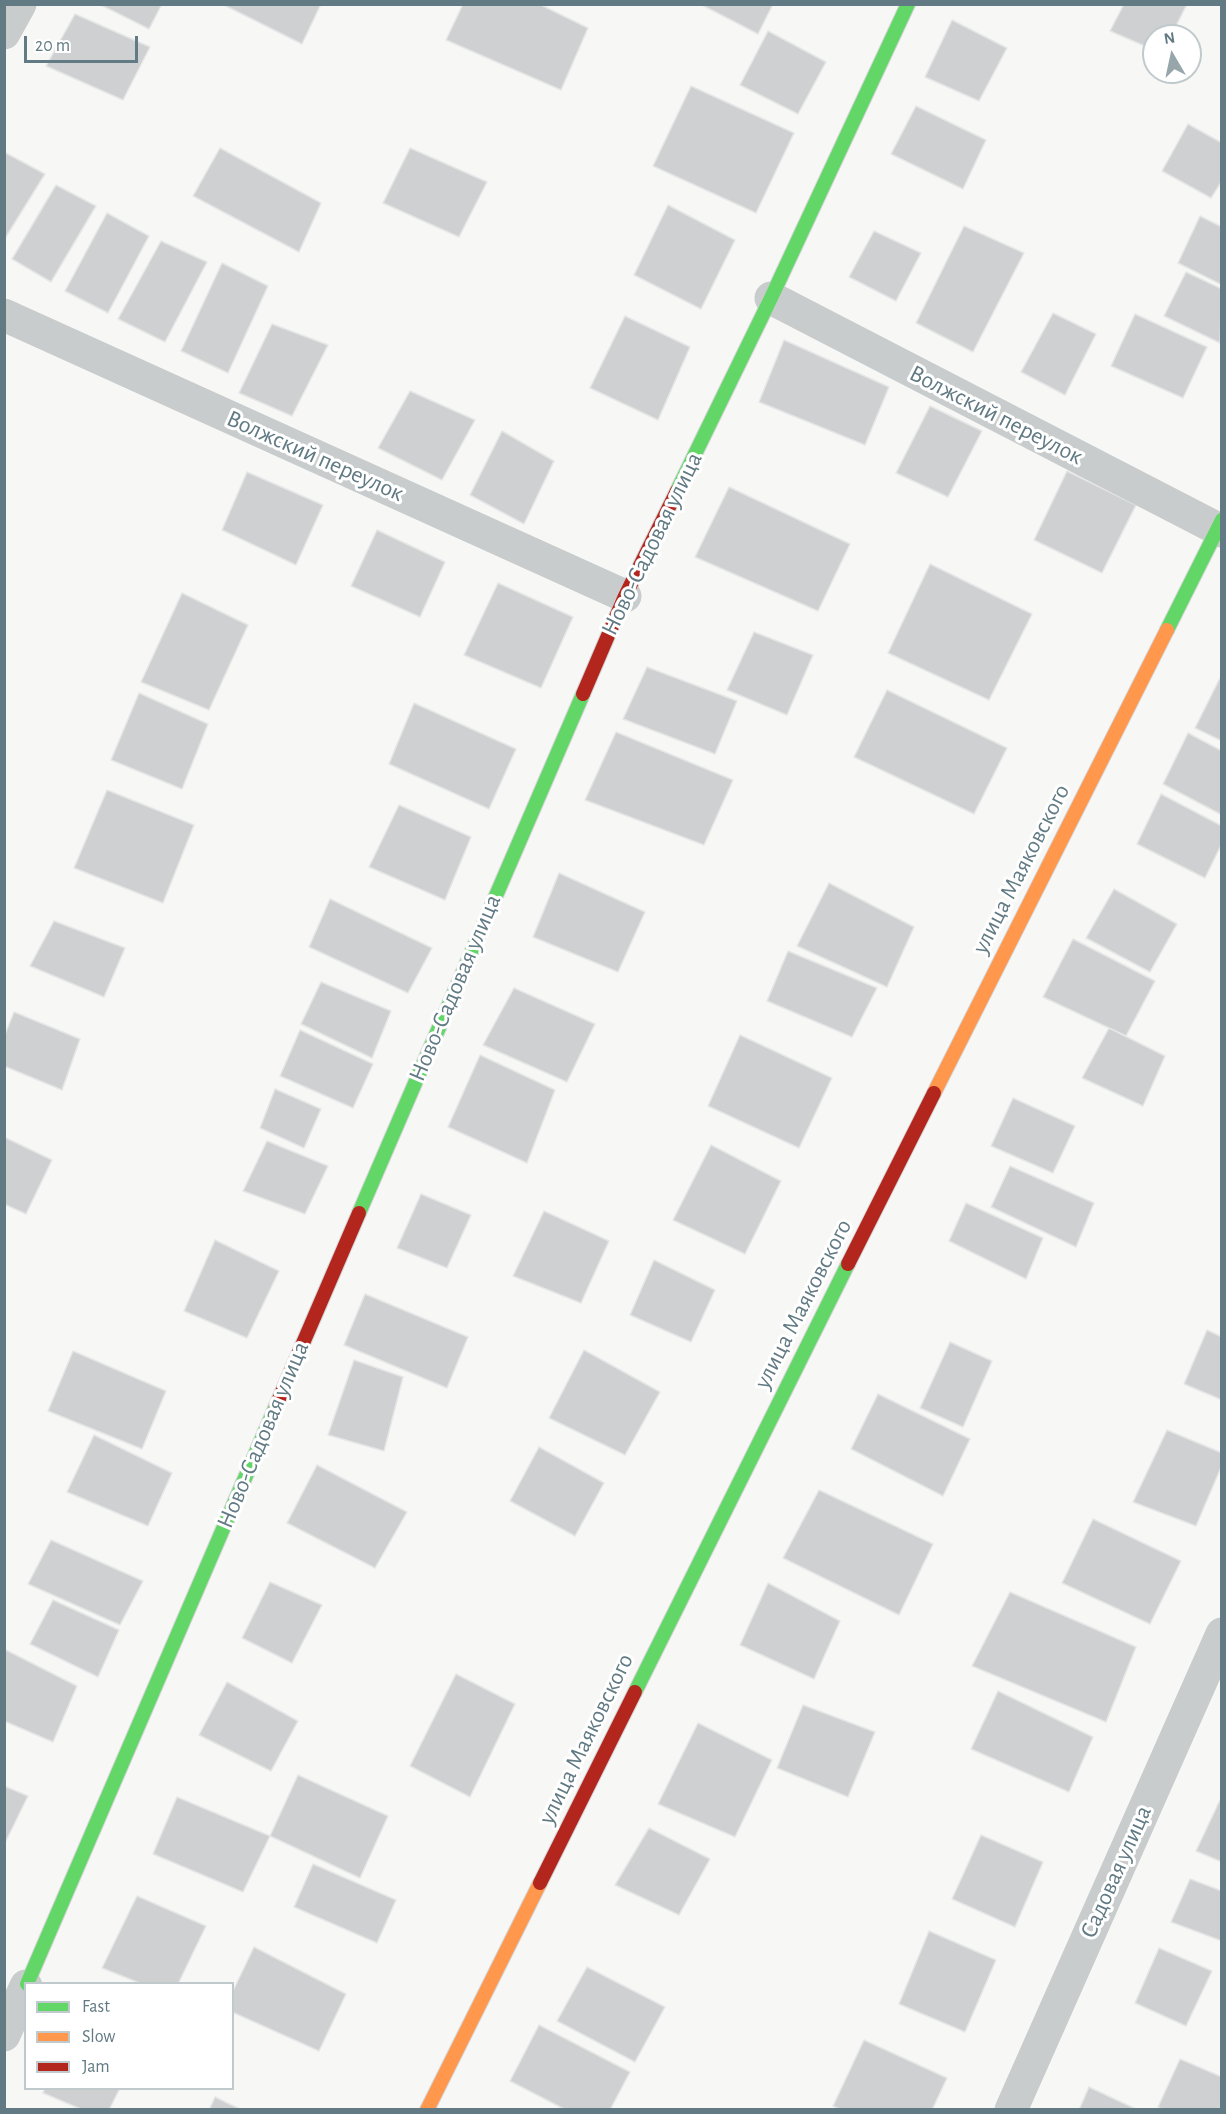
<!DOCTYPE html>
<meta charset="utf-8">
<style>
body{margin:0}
#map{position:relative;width:1226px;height:2114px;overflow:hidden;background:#f7f7f6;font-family:"Alegreya Sans",sans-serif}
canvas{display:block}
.frame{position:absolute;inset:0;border:6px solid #617a83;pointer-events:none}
.legend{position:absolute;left:24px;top:1982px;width:210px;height:108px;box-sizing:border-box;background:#fff;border:2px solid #c0cacd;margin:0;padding:8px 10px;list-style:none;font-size:18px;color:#617a83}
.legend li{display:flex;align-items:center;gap:12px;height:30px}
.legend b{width:30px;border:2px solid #c0cacd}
.north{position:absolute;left:1142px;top:24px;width:60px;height:60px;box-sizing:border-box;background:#fff;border:2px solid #c0cacd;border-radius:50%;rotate:351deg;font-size:16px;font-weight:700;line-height:24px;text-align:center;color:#617a83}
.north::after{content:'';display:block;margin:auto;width:21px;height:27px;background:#96a6ab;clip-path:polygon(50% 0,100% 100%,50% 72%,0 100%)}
.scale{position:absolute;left:24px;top:36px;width:114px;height:27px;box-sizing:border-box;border:3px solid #617a83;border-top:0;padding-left:8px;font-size:18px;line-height:21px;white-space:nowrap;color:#617a83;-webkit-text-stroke:4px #fff;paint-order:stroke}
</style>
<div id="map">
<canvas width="1226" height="2114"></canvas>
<div class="frame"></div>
<ul class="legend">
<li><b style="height:8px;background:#63d668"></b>Fast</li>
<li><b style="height:8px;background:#ff974d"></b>Slow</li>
<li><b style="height:8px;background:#b3261e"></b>Jam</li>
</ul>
<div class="north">N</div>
<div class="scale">20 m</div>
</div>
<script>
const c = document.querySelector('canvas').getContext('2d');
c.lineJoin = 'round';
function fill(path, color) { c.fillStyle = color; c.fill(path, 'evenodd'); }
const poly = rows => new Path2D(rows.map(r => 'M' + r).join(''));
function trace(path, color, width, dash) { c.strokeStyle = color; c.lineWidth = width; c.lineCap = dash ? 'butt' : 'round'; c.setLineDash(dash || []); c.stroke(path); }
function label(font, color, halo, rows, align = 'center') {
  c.font = font + ' "Alegreya Sans",sans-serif'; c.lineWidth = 6; c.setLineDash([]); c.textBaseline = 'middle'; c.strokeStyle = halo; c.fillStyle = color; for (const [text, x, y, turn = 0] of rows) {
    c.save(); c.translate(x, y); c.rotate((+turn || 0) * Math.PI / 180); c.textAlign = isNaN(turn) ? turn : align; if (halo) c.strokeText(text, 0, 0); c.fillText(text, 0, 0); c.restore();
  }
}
const building = poly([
 [99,4,162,4,149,29,99,4],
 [222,4,321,4,302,44,222,4],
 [463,4,539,4,588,28,561,90,446,40,463,4],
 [700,4,773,4,758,34,700,4],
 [1124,4,1187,4,1171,36,1154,36,1154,50,1110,31,1124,4],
 [75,14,150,47,123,100,46,66,75,14],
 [952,20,1007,48,979,101,925,77,952,20],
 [768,31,826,62,798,114,740,85,768,31],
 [691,86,794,133,756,213,653,166,691,86],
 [916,106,986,140,963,189,891,154,916,106],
 [1188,124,1222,143,1222,181,1211,198,1162,171,1188,124],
 [220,148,321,203,299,252,193,196,220,148],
 [410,148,487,182,459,237,383,203,410,148],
 [4,152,45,174,4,240,4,152],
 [56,185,96,206,51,282,12,259,56,185],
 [668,205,735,240,701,309,634,275,668,205],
 [107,213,149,236,108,313,65,291,107,213],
 [1200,216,1222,227,1222,285,1178,263,1200,216],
 [964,226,1024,253,973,352,916,323,964,226],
 [874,231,921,253,896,301,849,277,874,231],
 [161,241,207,262,165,342,118,319,161,241],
 [222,263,268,286,228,373,181,351,222,263],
 [1186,272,1222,289,1220,343,1164,316,1186,272],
 [1053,313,1096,334,1065,395,1021,372,1053,313],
 [1135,314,1207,347,1183,398,1111,366,1135,314],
 [625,316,690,347,658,420,590,388,625,316],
 [272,324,328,345,292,416,239,393,272,324],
 [784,340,889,387,865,445,759,402,784,340],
 [410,391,475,420,442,480,378,448,410,391],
 [930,406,982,431,948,497,896,473,930,406],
 [502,431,554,461,524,524,470,495,502,431],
 [1067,471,1136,505,1102,573,1034,540,1067,471],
 [247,472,323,505,296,565,222,530,247,472],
 [729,487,850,544,818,611,695,557,729,487],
 [377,530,445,562,420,617,351,586,377,530],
 [930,564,1032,614,989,700,888,653,930,564],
 [498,583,573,617,541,688,464,655,498,583],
 [182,593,248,625,209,710,141,682,182,593],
 [754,632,813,655,787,715,727,690,754,632],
 [647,667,737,701,715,754,623,719,647,667],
 [1220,678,1222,678,1222,741,1195,728,1220,678],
 [887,690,1007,748,974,814,854,757,887,690],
 [139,693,208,724,182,789,111,760,139,693],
 [414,703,516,749,489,809,389,764,414,703],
 [616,732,733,780,704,845,585,800,616,732],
 [1188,733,1222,751,1222,815,1163,784,1188,733],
 [107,790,194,825,163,903,74,868,107,790],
 [1161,794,1222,826,1222,843,1205,878,1137,844,1161,794],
 [399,805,471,837,445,900,369,867,399,805],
 [559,873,645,912,618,972,533,937,559,873],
 [829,883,914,927,887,987,797,946,829,883],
 [1114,889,1177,924,1150,972,1086,938,1114,889],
 [330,899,432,948,408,993,309,947,330,899],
 [54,921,125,948,104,997,30,966,54,921],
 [1073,939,1155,981,1126,1036,1043,997,1073,939],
 [788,951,877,988,852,1037,767,1001,788,951],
 [321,982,391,1011,372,1058,301,1024,321,982],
 [514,988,595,1024,567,1082,483,1045,514,988],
 [14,1012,80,1039,62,1090,4,1066,4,1037,14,1012],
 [1109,1028,1165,1056,1143,1106,1082,1078,1109,1028],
 [300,1030,373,1064,353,1108,280,1076,300,1030],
 [740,1035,832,1078,799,1148,708,1106,740,1035],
 [480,1055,555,1090,527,1163,448,1127,480,1055],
 [275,1089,321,1109,304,1148,260,1128,275,1089],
 [1013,1098,1075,1126,1053,1173,991,1146,1013,1098],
 [4,1137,52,1160,26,1214,4,1204,4,1137],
 [267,1141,328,1166,305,1214,243,1191,267,1141],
 [711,1145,781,1181,745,1254,673,1220,711,1145],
 [1010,1166,1094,1203,1076,1247,991,1207,1010,1166],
 [421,1194,471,1215,447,1268,397,1248,421,1194],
 [966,1203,1043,1238,1026,1279,949,1241,966,1203],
 [544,1211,609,1241,581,1303,513,1276,544,1211],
 [215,1240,279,1271,247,1338,184,1311,215,1240],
 [654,1260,715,1290,691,1342,630,1315,654,1260],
 [365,1294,468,1337,447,1388,344,1345,365,1294],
 [1207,1330,1222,1337,1222,1400,1184,1384,1207,1330],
 [950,1342,992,1361,963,1427,920,1408,950,1342],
 [584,1350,660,1392,625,1455,549,1418,584,1350],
 [73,1351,166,1391,142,1449,48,1411,73,1351],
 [354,1360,403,1377,384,1451,328,1435,354,1360],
 [878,1394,970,1439,943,1496,851,1449,878,1394],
 [1167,1430,1222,1453,1222,1465,1196,1526,1133,1502,1167,1430],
 [94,1435,172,1473,148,1526,67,1492,94,1435],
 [539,1447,604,1483,575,1536,510,1501,539,1447],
 [317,1465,407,1512,375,1568,287,1523,317,1465],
 [819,1490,933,1544,899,1615,783,1558,819,1490],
 [1093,1519,1181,1561,1150,1624,1062,1583,1093,1519],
 [51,1540,143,1581,120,1625,28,1584,51,1540],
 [270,1582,322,1605,292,1663,242,1638,270,1582],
 [768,1583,840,1621,814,1679,740,1645,768,1583],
 [1010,1592,1136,1647,1106,1722,972,1666,1010,1592],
 [53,1600,119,1630,98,1677,30,1644,53,1600],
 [4,1649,77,1686,53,1742,4,1721,4,1649],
 [456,1674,515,1704,470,1797,410,1766,456,1674],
 [227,1682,298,1721,271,1771,199,1735,227,1682],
 [998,1691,1093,1737,1069,1792,971,1749,998,1691],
 [803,1705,875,1732,848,1797,777,1768,803,1705],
 [698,1723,772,1760,735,1837,658,1804,698,1723],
 [298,1775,388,1816,360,1878,270,1836,298,1775],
 [4,1786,28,1796,4,1845,4,1786],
 [177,1797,270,1836,243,1892,153,1854,177,1797],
 [1220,1800,1222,1801,1222,1862,1196,1851,1220,1800],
 [649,1828,710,1859,679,1915,615,1885,649,1828],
 [981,1835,1043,1862,1015,1927,952,1899,981,1835],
 [313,1864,396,1900,377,1943,294,1907,313,1864],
 [1190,1879,1222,1891,1222,1941,1171,1922,1190,1879],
 [137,1896,206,1926,178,1984,142,1984,102,1968,137,1896],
 [929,1931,996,1960,965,2032,899,2004,929,1931],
 [254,1947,346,1994,319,2051,232,2012,232,1993,254,1947],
 [1159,1948,1212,1971,1186,2026,1135,2003,1159,1948],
 [587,1967,665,2007,635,2062,557,2021,587,1967],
 [539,2025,630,2072,610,2110,566,2110,510,2081,539,2025],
 [864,2040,947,2078,932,2110,841,2110,833,2106,864,2040],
 [1180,2059,1222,2077,1222,2110,1163,2110,1158,2107,1180,2059],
 [1089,2087,1138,2110,1079,2110,1089,2087],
 [45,2088,120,2088,109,2110,83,2110,43,2093,45,2088],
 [215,2097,242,2110,209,2110,215,2097]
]);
const street = poly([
 [4,33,20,4],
 [771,298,1222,531],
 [4,315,625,596],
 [4,2035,26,1986],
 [1011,2110,1222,1634]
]);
const fast = poly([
 [677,491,771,298,908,4],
 [1167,630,1222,520],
 [359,1213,583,694],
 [635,1692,848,1264],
 [27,1984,276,1406]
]);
const slow = poly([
 [934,1093,1167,630],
 [427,2110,540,1883]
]);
const jam = poly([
 [583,694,625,596,677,491],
 [848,1264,934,1093],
 [276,1406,359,1213],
 [540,1883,635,1692]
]);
const streetNames = [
 ["Волжский переулок",996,415,27],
 ["Волжский переулок",315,456,24],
 ["Ново-Садовая улица",652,544,-64],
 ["улица Маяковского",1021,869,-63],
 ["Ново-Садовая улица",455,988,-67],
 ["улица Маяковского",803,1304,-63],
 ["Ново-Садовая улица",263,1435,-67],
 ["улица Маяковского",586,1739,-64],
 ["Садовая улица",1116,1872,-66]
];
fill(building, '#ced0d1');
trace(building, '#e6e6e6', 1.5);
trace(fast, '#d4d5d6', 16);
trace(slow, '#d4d5d6', 16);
trace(jam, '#d4d5d6', 16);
trace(street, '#c9cccc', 33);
trace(fast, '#63d668', 14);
trace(slow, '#ff974d', 14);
trace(jam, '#b3261e', 14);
label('24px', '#617a83', '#fff', streetNames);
</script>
